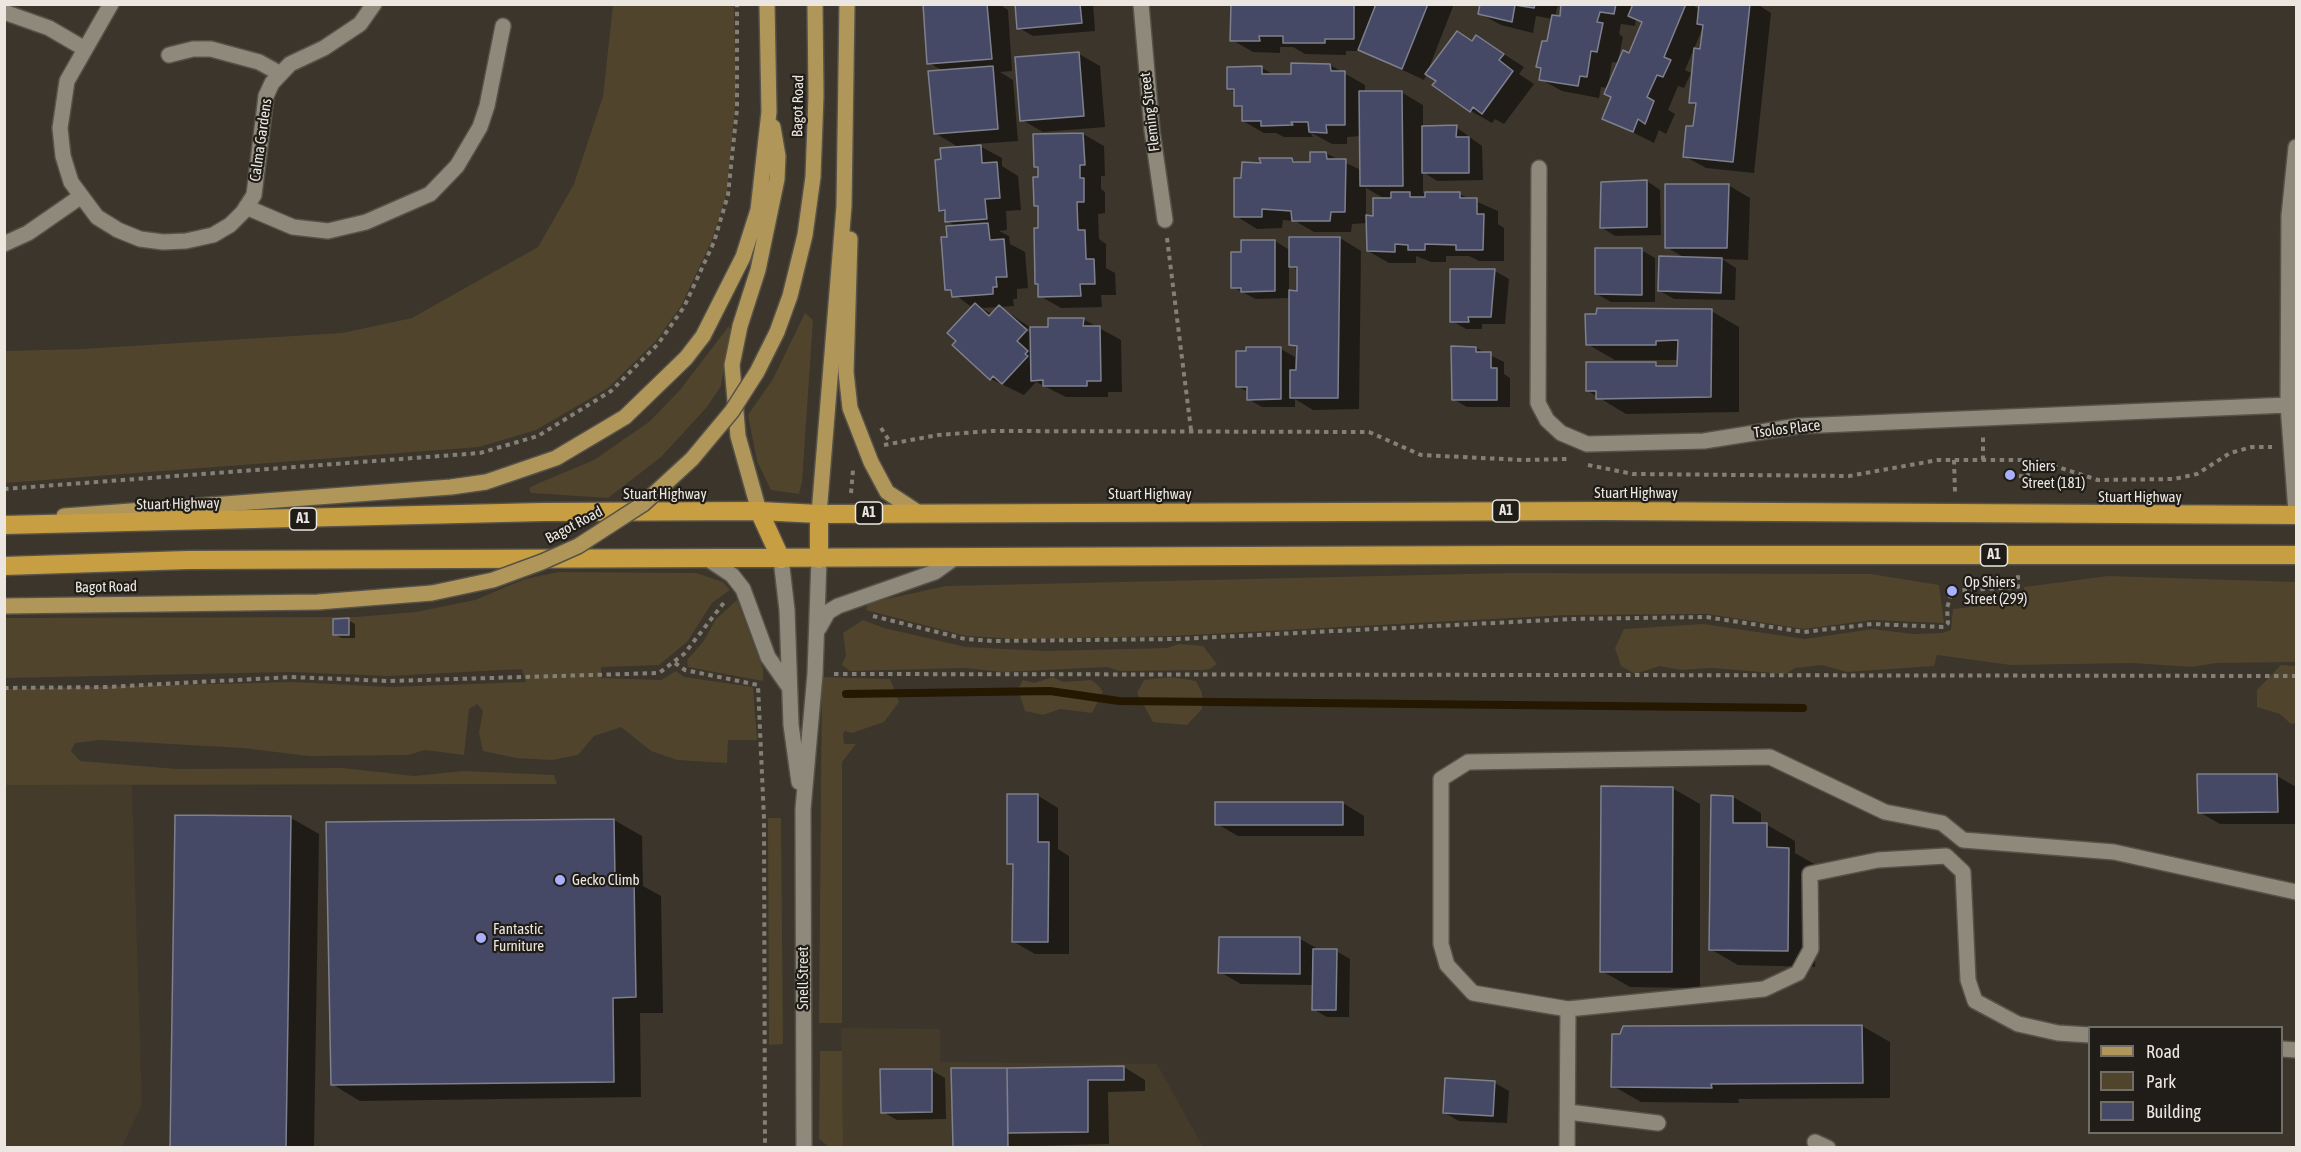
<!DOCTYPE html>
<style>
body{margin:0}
#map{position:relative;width:2301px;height:1152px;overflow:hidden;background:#3b352b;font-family:"Asap Condensed",sans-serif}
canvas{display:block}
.frame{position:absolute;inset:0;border:6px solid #ebe7e0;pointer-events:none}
.legend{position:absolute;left:2088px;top:1026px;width:195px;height:108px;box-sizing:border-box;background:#201d18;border:2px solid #716e68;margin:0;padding:8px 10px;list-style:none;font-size:18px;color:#ebe7e0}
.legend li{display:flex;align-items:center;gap:12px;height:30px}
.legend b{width:30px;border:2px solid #716e68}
</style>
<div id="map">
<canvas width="2301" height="1152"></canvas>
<div class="frame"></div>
<ul class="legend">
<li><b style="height:8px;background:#b1965a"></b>Road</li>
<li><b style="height:16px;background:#50442c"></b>Park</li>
<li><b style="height:16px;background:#464966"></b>Building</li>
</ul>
</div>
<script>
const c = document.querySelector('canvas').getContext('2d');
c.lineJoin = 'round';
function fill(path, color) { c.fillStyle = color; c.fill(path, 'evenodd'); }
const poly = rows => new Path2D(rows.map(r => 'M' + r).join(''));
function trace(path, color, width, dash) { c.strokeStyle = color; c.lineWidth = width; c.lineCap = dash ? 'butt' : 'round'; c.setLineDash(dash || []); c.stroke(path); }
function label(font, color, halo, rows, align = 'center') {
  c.font = font + ' "Asap Condensed",sans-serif'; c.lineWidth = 4.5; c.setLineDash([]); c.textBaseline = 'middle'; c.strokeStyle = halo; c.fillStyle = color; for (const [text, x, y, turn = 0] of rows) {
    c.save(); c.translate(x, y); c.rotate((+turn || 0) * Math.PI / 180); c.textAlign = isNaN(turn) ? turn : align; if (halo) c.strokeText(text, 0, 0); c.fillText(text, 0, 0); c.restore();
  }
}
const built = poly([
 [5,785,132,785,142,1104,122,1147,5,1148],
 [841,1028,940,1029,940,1062,1157,1064,1203,1147,843,1147]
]);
const green = poly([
 [613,5,734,5,736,93,727,192,712,240,681,306,656,341,608,388,536,430,479,447,5,483,5,351,82,349,342,333,412,318,538,247,574,184,603,96],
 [805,313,813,320,802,482,799,494,771,490,757,461,748,415,773,379],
 [729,326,730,331,721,386,707,407,661,457,608,498,531,493,529,488,539,483,594,460,649,422,680,390],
 [559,572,696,573,723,582,730,590,712,603,687,642,659,665,601,667,601,678,661,680,676,671,684,677,753,687,757,740,728,740,727,763,677,760,651,751,621,727,594,736,578,755,552,760,516,758,483,751,479,733,483,711,477,704,469,709,464,755,425,750,408,755,309,756,242,748,100,740,75,743,71,751,80,761,177,769,343,768,414,776,464,771,554,775,557,784,5,785,4,689,294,682,389,687,526,682,522,669,389,676,291,672,5,678,5,618,356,617,416,612,475,600,525,579],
 [1510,573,1871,574,1939,585,1944,623,1872,620,1804,629,1707,614,1566,615,1173,636,1020,639,966,636,866,610,868,603,946,586],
 [2108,576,2296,582,2296,662,2216,663,2191,667,2132,663,2011,665,1937,655,1934,666,1847,672,1822,665,1795,668,1786,674,1712,668,1680,670,1660,666,1635,674,1621,666,1615,648,1624,629,1703,624,1805,639,1873,629,1913,634,1942,633,1951,630,1953,609,1988,605,1993,596,2024,594,2024,587],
 [737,600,763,669,763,681,688,667,687,660,703,642,716,619],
 [863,620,884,628,966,647,1046,651,1167,648,1179,644,1203,646,1217,664,1210,669,1203,670,1120,671,1107,667,1003,672,964,668,850,671,842,665,846,655,843,633],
 [2281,665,2296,666,2296,723,2291,724,2280,714,2257,707,2257,690],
 [822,677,890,679,899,702,884,722,852,733,845,731,843,734,844,744,856,744,842,762,842,1023,819,1023],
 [1053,677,1063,682,1091,680,1098,685,1103,692,1092,713,1060,709,1043,715,1025,711,1018,689,1023,680,1034,683],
 [1171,677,1196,681,1202,693,1202,709,1187,725,1153,722,1137,693,1144,680],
 [768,818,781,818,783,1044,769,1045],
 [820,1051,842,1051,843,1147,829,1147,819,1139]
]);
const shadow = poly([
 [924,4,999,4,1008,10,1012,71,1000,72,1013,80,1018,141,976,144,1002,158,1002,166,1018,176,1021,210,1006,211,1007,230,999,231,1009,236,1010,244,1025,252,1028,288,1017,289,1017,299,1013,299,1014,306,1000,307,1031,328,1049,328,1083,319,1121,340,1122,392,1108,392,1108,397,1066,397,1036,382,1024,395,991,379,954,345,973,308,947,289,949,238,957,227,947,221,946,213,941,210,943,161,960,148,935,133,943,71,929,63],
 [999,307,992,314,981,308],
 [1022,325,1032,331,1032,334,1020,327],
 [1016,4,1093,4,1095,31,1033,36,1019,28],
 [1232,4,1371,4,1376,8,1378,4,1454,4,1427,73,1477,37,1524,67,1519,74,1534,84,1504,124,1495,119,1492,123,1471,111,1427,73,1424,80,1362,51,1346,51,1346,55,1305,54,1293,47,1280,47,1280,53,1253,52,1232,40],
 [1482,4,1558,4,1555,17,1561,17,1573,4,1691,4,1700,10,1700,4,1757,4,1771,13,1754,173,1706,168,1684,156,1694,128,1697,106,1690,102,1702,51,1704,25,1685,70,1691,73,1684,88,1678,86,1668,110,1675,114,1666,134,1659,130,1654,143,1604,118,1612,97,1608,88,1601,87,1599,98,1562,91,1540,79,1542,69,1537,66,1548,43,1553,19,1536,16,1533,33,1501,25,1479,13],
 [1636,19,1643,24,1630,55,1618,61,1623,37,1619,34,1621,24,1635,26],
 [1612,62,1619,63,1608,85],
 [1079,54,1100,66,1105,127,1043,132,1022,120],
 [1330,65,1365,85,1365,93,1401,92,1423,105,1423,127,1456,127,1482,146,1483,180,1437,181,1423,172,1423,193,1459,194,1498,211,1498,224,1504,228,1504,261,1479,261,1469,256,1446,256,1446,262,1431,262,1416,256,1416,263,1389,263,1368,251,1368,223,1352,224,1351,232,1314,232,1295,221,1283,220,1282,228,1257,229,1236,216,1242,180,1262,164,1292,159,1300,164,1311,164,1325,153,1361,170,1361,136,1347,137,1347,144,1332,144,1310,132,1313,137,1284,137,1276,133,1264,133,1243,121,1243,109,1236,105,1236,93,1228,88,1262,68,1274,75,1293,75],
 [1366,188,1385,199,1374,217,1366,217],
 [1083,134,1104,146,1105,176,1101,176,1101,189,1105,192,1105,213,1098,214,1099,239,1106,244,1106,268,1115,273,1116,295,1101,295,1102,307,1061,308,1040,296,1040,285,1036,283,1039,207,1035,205,1040,178,1039,169,1035,166,1034,135],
 [1647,181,1660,190,1661,235,1615,236,1601,227],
 [1728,185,1750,198,1748,260,1722,259,1736,268,1735,300,1674,299,1660,291,1685,258,1666,247],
 [1291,238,1340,238,1361,251,1359,409,1313,410,1295,399,1295,407,1262,407,1248,399,1248,392,1237,386,1281,349,1295,357,1295,372,1298,372,1298,349,1291,345,1291,298,1256,299,1232,287,1242,254,1275,241,1291,251],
 [1289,265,1297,270,1298,292,1289,292],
 [1641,250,1655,258,1655,302,1611,302,1597,294],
 [1451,270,1495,271,1509,279,1505,324,1482,324,1482,329,1466,329,1452,321],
 [1711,311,1739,327,1739,412,1626,414,1588,391,1656,364,1662,367,1679,367,1679,360,1615,360,1587,344],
 [1476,348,1504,362,1504,374,1510,378,1510,407,1467,407,1453,399],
 [348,620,355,624,355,638,341,638,335,634],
 [2277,776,2296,787,2296,824,2220,824,2199,812],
 [1672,788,1700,804,1700,988,1630,987,1602,971],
 [1037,795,1058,808,1058,849,1069,856,1069,954,1035,954,1014,942,1014,866,1008,863],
 [1733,797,1761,813,1761,825,1767,825,1795,841,1795,853,1816,865,1815,967,1738,965,1710,949],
 [1343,803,1364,816,1364,836,1238,836,1217,824],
 [291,818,319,834,314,1148,172,1148],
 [614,820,642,836,643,886,661,896,663,1013,640,1013,641,1097,360,1101,332,1084],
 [1300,939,1320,950,1336,951,1350,959,1349,1017,1327,1017,1313,1009,1314,985,1241,984,1220,972],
 [1862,1026,1890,1042,1890,1098,1738,1099,1739,1103,1641,1102,1613,1086],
 [1124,1067,1145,1080,1145,1091,1108,1092,1109,1144,954,1148,953,1069],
 [931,1070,945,1078,946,1119,897,1120,883,1112],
 [1446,1080,1495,1083,1509,1091,1507,1123,1459,1121,1445,1113]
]);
const stream = poly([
 [846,694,1050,691,1119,701,1803,708]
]);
const building = poly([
 [923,4,987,4,992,59,927,64,923,4],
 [1015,4,1080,4,1082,23,1017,29,1015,4],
 [1231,4,1354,4,1354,39,1325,39,1325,43,1283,43,1283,36,1259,36,1260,41,1230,41,1231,4],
 [1376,4,1428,4,1402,69,1358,50,1376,4],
 [1480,4,1535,4,1534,8,1515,5,1512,22,1478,14,1480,4],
 [1561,4,1616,4,1614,14,1600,12,1597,22,1603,23,1597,52,1591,51,1587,77,1580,76,1578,86,1539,80,1541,68,1536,67,1542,41,1547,41,1552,15,1560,16,1561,4],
 [1633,4,1686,4,1664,57,1671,60,1663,77,1657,75,1647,97,1654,101,1645,124,1638,119,1633,132,1602,119,1611,97,1604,94,1623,50,1629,53,1642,22,1628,16,1633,4],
 [1699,4,1750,4,1733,162,1683,157,1686,126,1693,126,1696,103,1689,103,1694,48,1700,49,1703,25,1697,24,1699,4],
 [1457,31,1472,41,1476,35,1504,54,1499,60,1513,71,1482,114,1473,107,1470,112,1432,85,1436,81,1425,74,1457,31],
 [1079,52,1084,116,1020,121,1015,57,1079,52],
 [1291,63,1330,64,1331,71,1345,71,1345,125,1326,125,1327,133,1309,132,1308,122,1291,122,1293,125,1261,126,1261,121,1242,121,1242,106,1234,106,1234,89,1227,89,1227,67,1262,66,1262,74,1291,74,1291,63],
 [993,66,998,129,934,134,928,71,993,66],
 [1359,91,1402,91,1403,186,1360,186,1359,91],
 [1457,125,1456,137,1469,137,1469,173,1422,173,1422,126,1457,125],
 [1083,133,1085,165,1080,165,1080,178,1084,178,1084,202,1077,202,1078,230,1085,230,1086,259,1094,259,1095,284,1080,284,1081,296,1038,297,1038,284,1035,284,1034,228,1038,228,1038,206,1034,206,1033,177,1038,177,1038,167,1034,167,1033,134,1083,133],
 [981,145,982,163,997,162,1000,198,985,199,987,219,945,222,945,210,939,211,935,160,941,159,940,148,981,145],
 [1310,152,1326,152,1327,159,1346,159,1345,212,1331,212,1330,221,1292,221,1291,211,1262,209,1262,217,1234,217,1234,178,1241,178,1242,162,1261,163,1259,158,1292,158,1293,162,1310,162,1310,152],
 [1647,180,1647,227,1600,228,1601,182,1647,180],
 [1665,184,1729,184,1727,248,1665,248,1665,184],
 [1391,192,1410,192,1410,197,1425,197,1425,192,1460,192,1460,198,1477,198,1477,214,1484,214,1483,250,1456,250,1456,245,1425,244,1425,250,1408,250,1408,245,1395,244,1395,252,1367,251,1366,215,1373,216,1373,198,1391,198,1391,192],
 [988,223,990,240,1004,239,1007,277,996,277,997,287,993,287,993,294,952,297,951,290,945,290,941,237,947,237,946,226,988,223],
 [1289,237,1340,237,1338,398,1290,398,1290,370,1296,370,1297,346,1289,345,1289,290,1297,291,1297,267,1289,267,1289,237],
 [1241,240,1275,240,1275,291,1241,292,1241,288,1231,288,1231,252,1241,252,1241,240],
 [1595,248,1642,248,1642,295,1595,294,1595,248],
 [1659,256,1722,258,1721,293,1658,291,1659,256],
 [1450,269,1495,269,1491,317,1468,317,1469,322,1450,322,1450,269],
 [975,303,989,316,999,305,1027,330,1017,341,1028,351,1025,354,1028,356,1002,384,993,376,990,380,952,345,956,341,947,333,975,303],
 [1597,308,1712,309,1711,397,1596,399,1596,391,1586,391,1586,362,1656,362,1656,366,1677,366,1678,340,1656,341,1656,345,1586,345,1585,314,1596,314,1597,308],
 [1048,318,1084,318,1083,326,1100,326,1101,381,1087,381,1087,386,1043,386,1043,380,1031,381,1030,327,1048,327,1048,318],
 [1451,346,1476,347,1476,352,1491,352,1491,368,1497,368,1497,400,1452,400,1451,346],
 [1246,347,1281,347,1281,399,1247,400,1247,387,1236,387,1236,351,1246,351,1246,347],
 [349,618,349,635,333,635,333,619,349,618],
 [2197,774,2277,774,2278,812,2198,813,2197,774],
 [1601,786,1673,787,1672,972,1600,972,1601,786],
 [1007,794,1038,794,1038,842,1049,842,1048,942,1012,942,1013,864,1007,864,1007,794],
 [1711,795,1733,796,1733,823,1767,823,1767,847,1789,848,1788,951,1709,950,1711,795],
 [1215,802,1343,802,1343,825,1215,825,1215,802],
 [175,815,291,816,286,1148,170,1148,175,815],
 [614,819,615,879,634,879,636,997,613,998,614,1082,331,1085,326,822,614,819],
 [1219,937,1300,937,1300,974,1218,973,1219,937],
 [1313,949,1337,949,1336,1010,1312,1010,1313,949],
 [1862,1025,1863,1083,1711,1084,1712,1088,1611,1087,1612,1034,1620,1034,1623,1026,1862,1025],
 [1124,1066,1124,1080,1088,1080,1088,1132,1008,1133,1007,1068,1124,1066],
 [951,1068,1007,1068,1008,1148,953,1148,951,1068],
 [880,1069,932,1069,932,1112,881,1113,880,1069],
 [1445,1078,1495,1081,1493,1116,1443,1113,1445,1078]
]);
const path = poly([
 [1167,238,1191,430],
 [881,428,890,442],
 [884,445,938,435,991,431,1369,432,1421,455,1523,460,1567,459],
 [1954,460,1955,492],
 [1983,460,1983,436],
 [1588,465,1633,474,1849,476,1938,460,2036,460,2098,480,2174,479,2197,474,2230,453,2252,447,2272,447],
 [2010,475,2028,477,2029,460],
 [4,489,480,453,538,436,611,391,658,344,684,307,714,242,728,195,737,109,737,4],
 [851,493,853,470],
 [873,616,965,639,993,641,1178,639,1572,619,1706,617,1804,632,1872,624,1944,627,1948,623,1947,608,1952,591,2018,587,2018,575],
 [675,663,685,670,758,685,764,819,765,1148],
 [834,674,2296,676],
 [4,688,107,687,291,677,389,681,659,673,684,654,726,600]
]);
const minor = poly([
 [111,4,67,81,60,128,63,156,71,182,97,217,118,230,140,239,163,242,186,241,213,235,230,225,243,212,254,195,266,96,272,83,290,64,324,48,360,24,374,4],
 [1141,4,1152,130,1165,220],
 [4,12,49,28,85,49],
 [169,55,193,49,211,49,259,62,279,73],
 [2296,147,2289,216,2288,405,2296,512],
 [1539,168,1538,403,1547,420,1561,433,1587,444,1704,441,1798,426,2288,405],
 [246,207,293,227,328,231,366,222,430,194,457,166,480,127,487,106,503,26],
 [4,244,28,233,80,197],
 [708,559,732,575,743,589,768,657,789,687],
 [781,559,787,610,791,725,799,782],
 [819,628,828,612,838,606,935,572,956,557],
 [2090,1035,2058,1033,2018,1024,1975,1001,1968,980,1963,872,1946,856,1878,860,1810,874,1811,949,1798,973,1764,989,1568,1009,1473,993,1447,965,1441,944,1441,779,1468,762,1770,757,1885,812,1942,823,1963,840,2114,852,2296,892],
 [2282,1049,2296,1050],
 [1568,1112,1658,1123],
 [1815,1142,1828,1148],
 [804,1148,803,809,815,674,819,559],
 [1567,1148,1568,1009]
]);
const major = poly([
 [850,239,846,372,850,408,871,462,887,492,919,513],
 [759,511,738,436,732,365,740,326,758,270,777,179,778,156,773,127],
 [819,514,844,206,847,4],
 [64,516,451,487,486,482,556,458,625,417,686,358,703,336,743,257,758,210,769,112,767,4]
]);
const highway = poly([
 [759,511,781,559],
 [4,525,543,512,759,511,819,514,1605,511,2296,515],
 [819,559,819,514],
 [4,566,188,560,1511,555,2296,555]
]);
const majorBridge = poly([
 [4,606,318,602,432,593,493,580,542,562,578,546,643,504,692,459,732,411,757,372,777,332,790,296,805,235,813,177,816,96,815,4]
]);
const markers = [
 [2010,475,6,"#a9b0fc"],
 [1952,591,6,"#a9b0fc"],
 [560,880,6,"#a9b0fc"],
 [481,938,6,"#a9b0fc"]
];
const shields = [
 [1506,511,27],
 [869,513,27],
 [303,519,27],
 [1994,555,27]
];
const shieldNames = [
 ["A1",1506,511],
 ["A1",869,513],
 ["A1",303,519],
 ["A1",1994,555]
];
const streetNames = [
 ["Bagot Road",798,106,-89],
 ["Fleming Street",1150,112,-97],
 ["Calma Gardens",261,140,-82],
 ["Tsolos Place",1787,429,-7],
 ["Stuart Highway",1636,493],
 ["Stuart Highway",665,494],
 ["Stuart Highway",1150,494],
 ["Stuart Highway",2140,497],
 ["Stuart Highway",178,504,-1],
 ["Bagot Road",574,525,-28],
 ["Bagot Road",106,587,-1],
 ["Snell Street",803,978,-90]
];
const poiNames = [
 ["Shiers",2022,466],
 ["Street (181)",2022,483],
 ["Op Shiers",1964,582],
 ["Street (299)",1964,599],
 ["Gecko Climb",572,880],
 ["Fantastic",493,929],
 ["Furniture",493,946]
];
fill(built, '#443b2b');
fill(green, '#50442c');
fill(shadow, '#0007');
trace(stream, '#251800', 8);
fill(building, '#464966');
trace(building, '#7e808d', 1.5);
trace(minor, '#565248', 18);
trace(major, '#565248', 18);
trace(highway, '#565248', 21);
trace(path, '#858077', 4, [4.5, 4.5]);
trace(minor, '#8f897c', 15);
trace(major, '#b1965a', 15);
trace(highway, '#c89e43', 18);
trace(majorBridge, '#565248', 18, []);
trace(majorBridge, '#b1965a', 15);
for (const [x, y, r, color] of markers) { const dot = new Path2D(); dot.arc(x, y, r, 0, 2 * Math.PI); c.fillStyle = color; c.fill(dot); trace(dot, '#201d18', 2); }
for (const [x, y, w] of shields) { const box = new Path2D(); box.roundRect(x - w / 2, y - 11, w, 22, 4.5); c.fillStyle = '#201d18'; c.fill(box); trace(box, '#ebe7e0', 1.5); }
label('bold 14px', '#ebe7e0', null, shieldNames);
label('15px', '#ebe7e0', '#201d18', streetNames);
label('15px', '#ebe7e0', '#201d18', poiNames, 'left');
</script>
